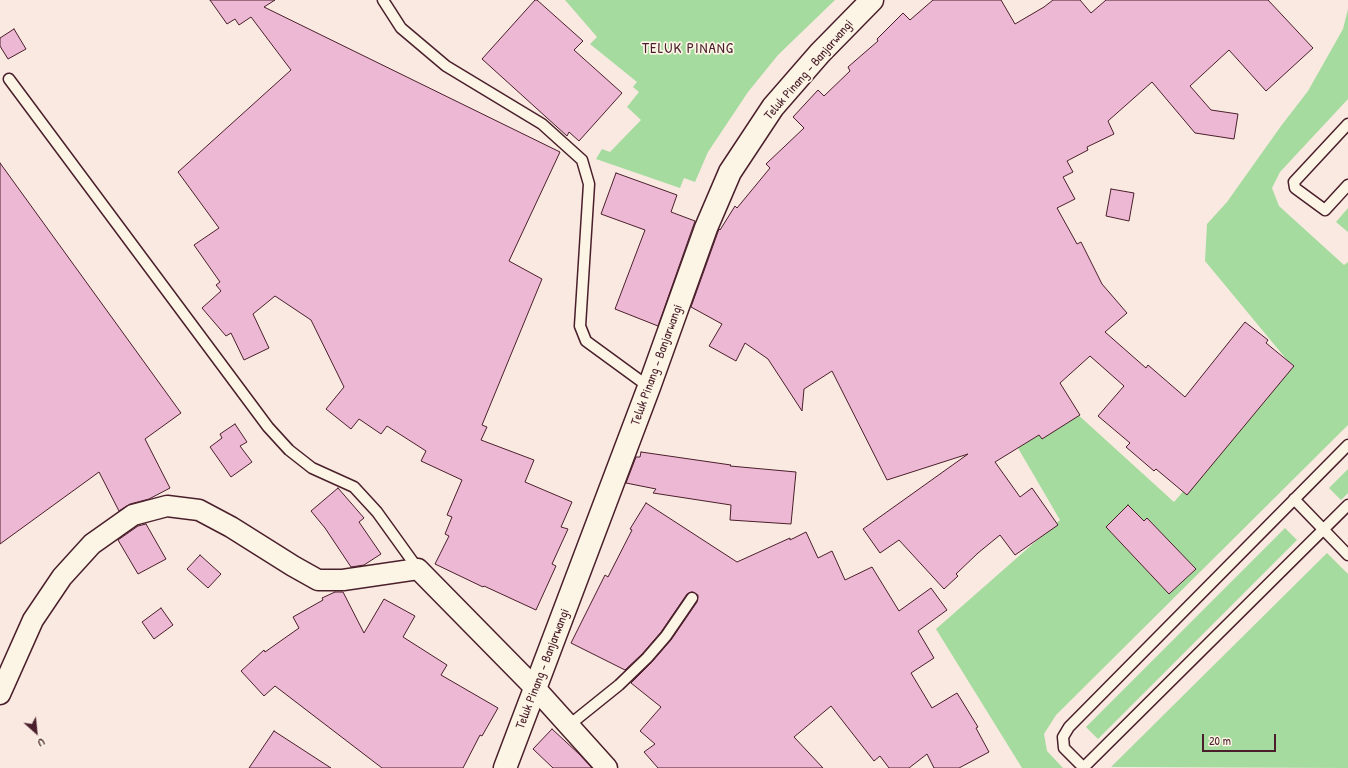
<!DOCTYPE html>
<style>
body{margin:0}
#map{position:relative;width:1348px;height:768px;overflow:hidden;background:#f9e9e1;font-family:"Patrick Hand",sans-serif}
canvas{display:block}
.north{position:absolute;left:16px;top:712px;width:40px;height:40px;-webkit-text-stroke:3px #fcf5e5;paint-order:stroke;rotate:153deg;font-size:11px;font-weight:700;line-height:16px;text-align:center;color:#4a1f2b}
.north::after{content:'';display:block;margin:auto;width:14px;height:18px;background:#4a1f2b;clip-path:polygon(50% 0,100% 100%,50% 72%,0 100%)}
.scale{position:absolute;left:1202px;top:734px;width:74px;height:18px;box-sizing:border-box;border:2px solid #4a1f2b;border-top:0;padding-left:5px;font-size:12px;line-height:14px;white-space:nowrap;color:#4a1f2b;-webkit-text-stroke:3px #fcf5e5;paint-order:stroke}
</style>
<div id="map">
<canvas width="1348" height="768"></canvas>
<div class="north">U</div>
<div class="scale">20 m</div>
</div>
<script>
const c = document.querySelector('canvas').getContext('2d');
c.lineJoin = 'round';
function fill(path, color) { c.fillStyle = color; c.fill(path, 'evenodd'); }
const poly = rows => new Path2D(rows.map(r => 'M' + r).join(''));
function trace(path, color, width, dash) { c.strokeStyle = color; c.lineWidth = width; c.lineCap = dash ? 'butt' : 'round'; c.setLineDash(dash || []); c.stroke(path); }
function label(font, color, halo, rows, align = 'center') {
  c.font = font + ' "Patrick Hand",sans-serif'; c.lineWidth = 3.5; c.setLineDash([]); c.textBaseline = 'middle'; c.strokeStyle = halo; c.fillStyle = color; for (const [text, x, y, turn = 0] of rows) {
    c.save(); c.translate(x, y); c.rotate((+turn || 0) * Math.PI / 180); c.textAlign = isNaN(turn) ? turn : align; if (halo) c.strokeText(text, 0, 0); c.fillText(text, 0, 0); c.restore();
  }
}
const green = poly([
 [565,0,835,0,778,55,748,92,708,152,695,182,684,178,680,188,596,159,602,149,610,152,641,120,627,107,639,92,633,87,637,82,590,44,597,37],
 [1348,9,1348,99,1280,172,1272,188,1279,206,1344,265,1348,262,1348,425,1056,715,1044,734,1047,751,1063,768,1022,768,936,629,1060,520,1018,448,1075,412,1174,502,1292,366,1205,261,1207,224,1227,202,1281,126,1308,91,1343,29],
 [1348,208,1348,232,1336,222],
 [1348,469,1348,493,1341,500,1329,488],
 [1285,528,1297,540,1098,739,1086,727],
 [1327,553,1348,574,1348,768,1111,767]
]);
const building = poly([
 [210,0,275,0,264,7,560,152,509,261,542,279,482,425,487,427,481,440,534,460,525,482,572,502,561,527,568,529,552,564,556,566,536,610,484,586,483,587,435,564,449,536,445,534,452,517,447,515,462,480,421,461,426,451,387,426,381,434,359,419,351,429,326,409,344,387,311,320,275,296,253,314,269,348,244,360,231,333,226,336,202,308,221,291,216,285,220,282,194,245,219,228,178,172,291,70,251,17,239,25,235,19,227,24,210,0],
 [535,0,537,0,583,41,574,50,622,93,579,141,569,132,567,136,482,59,535,0],
 [933,0,1001,0,1015,24,1044,7,1053,0,1080,0,1091,13,1106,0,1268,0,1313,48,1266,91,1229,50,1190,86,1211,110,1238,114,1234,139,1195,133,1152,82,1108,121,1114,134,1087,147,1088,150,1067,161,1073,172,1063,177,1075,199,1057,208,1077,244,1081,242,1102,284,1127,313,1105,332,1146,368,1148,365,1185,397,1245,322,1268,340,1266,343,1294,366,1187,495,1156,469,1154,471,1126,447,1130,443,1098,416,1124,386,1090,356,1060,383,1080,415,1042,439,1039,435,995,462,1020,497,1032,488,1058,525,1015,555,1000,535,978,553,956,574,958,576,944,589,899,540,880,553,863,529,968,454,887,480,832,371,804,389,802,411,768,359,745,343,736,361,709,346,722,324,691,307,719,229,720,230,735,206,737,208,770,168,766,164,804,128,793,117,818,90,824,96,850,71,848,67,878,41,877,39,903,13,910,20,933,0],
 [14,29,26,49,8,59,0,46,0,38,14,29],
 [0,163,181,413,145,439,170,488,149,499,130,504,119,511,99,472,0,544,0,163],
 [616,173,677,195,671,212,695,221,658,326,615,309,645,230,601,214,616,173],
 [1111,189,1134,193,1129,221,1106,216,1111,189],
 [235,424,247,442,240,446,252,462,231,477,210,447,222,438,220,434,235,424],
 [641,452,731,465,730,466,796,472,791,524,730,520,731,505,653,493,656,489,626,483,636,457,640,457,641,452],
 [338,488,364,518,359,522,381,554,364,565,351,567,325,528,311,511,338,488],
 [646,503,737,562,790,538,790,540,806,532,818,558,832,551,845,580,872,567,899,611,931,588,947,610,918,631,934,658,911,673,932,708,957,693,978,727,976,728,989,752,959,768,934,768,927,754,909,768,889,768,880,756,874,761,831,706,794,737,823,768,658,768,644,752,655,744,640,731,661,707,631,683,652,662,671,640,697,602,698,595,692,592,687,594,661,632,642,654,625,670,571,643,605,575,608,577,632,530,630,529,646,503],
 [1128,505,1144,521,1147,518,1196,569,1169,594,1106,527,1128,505],
 [146,524,166,559,138,574,118,540,138,526,146,524],
 [200,555,221,574,208,588,187,569,200,555],
 [335,592,343,592,364,633,384,599,415,616,403,637,447,665,441,675,498,708,482,736,480,735,463,768,382,768,275,686,264,696,241,671,264,650,265,652,299,628,293,617,323,600,322,598,335,592],
 [161,608,173,625,154,639,142,622,161,608],
 [552,729,579,754,592,768,553,768,533,749,552,729],
 [274,731,331,768,249,768,274,731]
]);
const lane = poly([
 [383,0,401,28,446,66,542,124,582,160,589,184,580,326,586,341,649,387],
 [9,79,268,427,289,450,312,468,354,487,377,512,418,569],
 [1348,124,1294,182,1295,188,1325,210,1348,185],
 [1294,499,1348,555],
 [568,726,619,685,647,658,666,636,692,598],
 [1084,767,1348,505],
 [1084,768,1064,748,1063,737,1069,727,1348,445]
]);
const street = poly([
 [0,694,33,620,62,577,92,544,133,515,167,506,199,510,231,527,293,566,318,580,343,580,418,569,535,688,607,768]
]);
const secondary = poly([
 [505,768,649,387,706,228,730,172,773,107,820,53,872,0]
]);
const streetNames = [
 ["Teluk Pinang - Banjarwangi",809,70,-49],
 ["Teluk Pinang - Banjarwangi",657,365,-70],
 ["Teluk Pinang - Banjarwangi",543,669,-69]
];
const quarterNames = [
 ["TELUK PINANG",688,49]
];
fill(green, '#a5db9e');
fill(building, '#edb8d3');
trace(building, '#4a1f2b', 1);
trace(lane, '#4a1f2b', 13);
trace(street, '#4a1f2b', 23);
trace(secondary, '#4a1f2b', 25);
trace(lane, '#fcf5e5', 10);
trace(street, '#fcf5e5', 20);
trace(secondary, '#fcf5e5', 22);
label('13px', '#4a1f2b', '#fcf5e5', streetNames);
c.letterSpacing = '1px';
label('15px', '#4a1f2b', '#fcf5e5', quarterNames);
c.letterSpacing = '0px';
</script>
